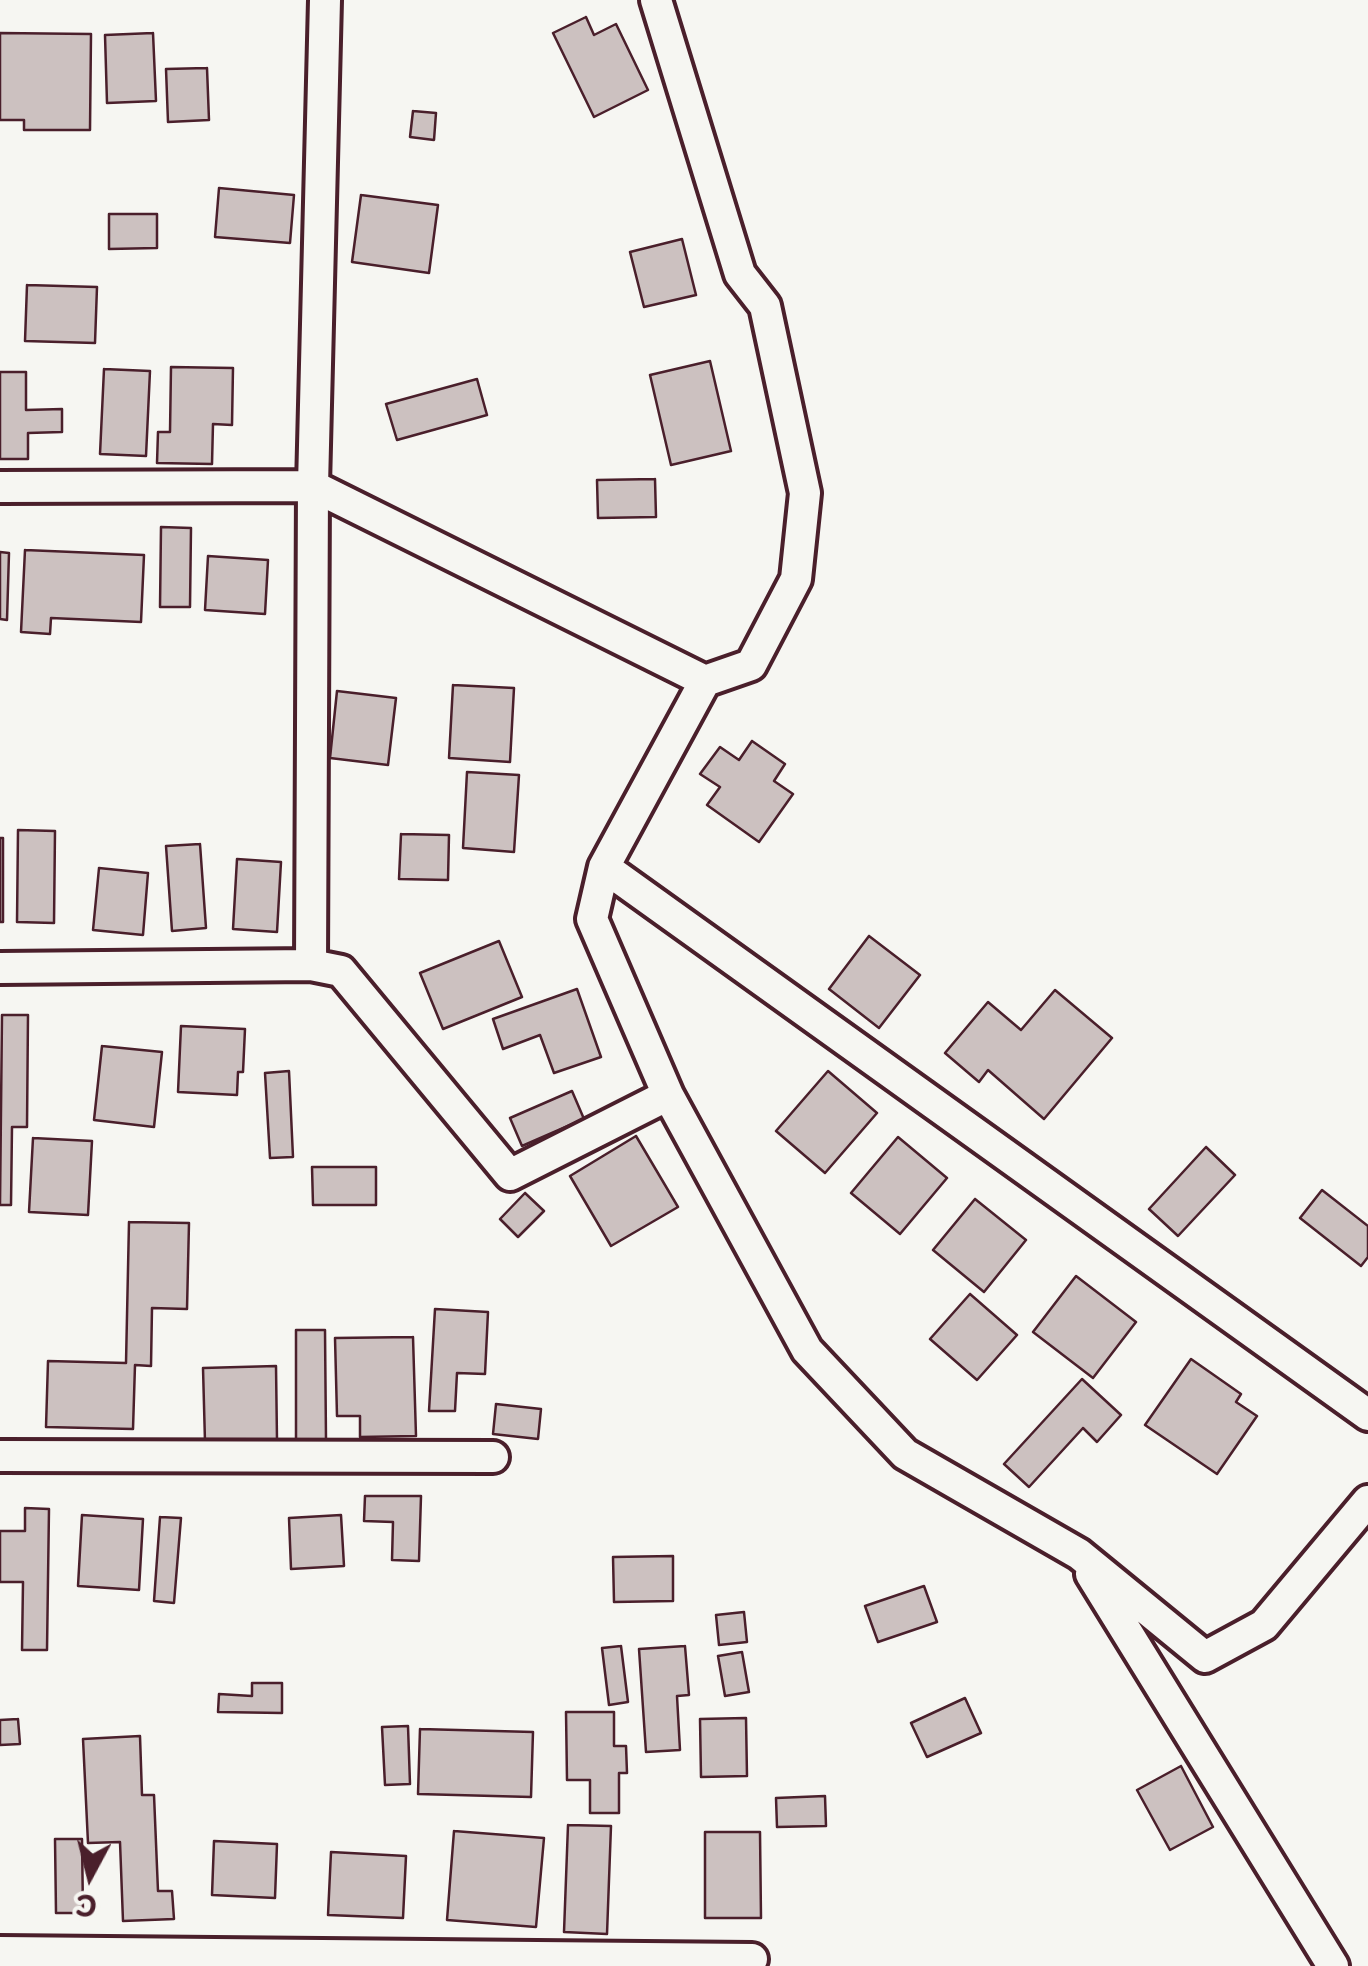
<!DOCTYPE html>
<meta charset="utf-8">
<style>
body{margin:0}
#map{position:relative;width:1368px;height:1966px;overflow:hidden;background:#f6f6f2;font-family:"Playpen Sans",sans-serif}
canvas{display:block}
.north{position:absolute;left:40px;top:1826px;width:100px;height:100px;-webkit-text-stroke:8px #f6f6f2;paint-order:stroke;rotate:187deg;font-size:28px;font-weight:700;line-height:40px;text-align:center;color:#4a1f2b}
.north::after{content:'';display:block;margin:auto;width:35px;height:45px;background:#4a1f2b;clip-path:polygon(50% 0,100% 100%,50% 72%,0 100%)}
</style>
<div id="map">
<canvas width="1368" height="1966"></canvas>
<div class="north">С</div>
</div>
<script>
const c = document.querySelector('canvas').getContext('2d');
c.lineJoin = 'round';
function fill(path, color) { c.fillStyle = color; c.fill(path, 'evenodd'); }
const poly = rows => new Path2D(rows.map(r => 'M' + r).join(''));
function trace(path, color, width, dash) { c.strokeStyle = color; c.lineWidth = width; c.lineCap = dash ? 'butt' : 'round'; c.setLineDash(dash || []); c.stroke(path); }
const building = poly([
 [586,17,594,35,616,24,648,90,594,117,553,33,586,17],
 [0,33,91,34,90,130,24,130,24,120,0,120,0,33],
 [153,33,156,101,107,103,105,35,153,33],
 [207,68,209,120,168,122,166,69,207,68],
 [413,111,436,113,434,140,410,137,413,111],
 [219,188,294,195,290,243,215,237,219,188],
 [361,195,438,205,429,273,352,262,361,195],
 [109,214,157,214,157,248,109,249,109,214],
 [682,239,696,295,644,307,630,252,682,239],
 [27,285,97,287,95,343,25,341,27,285],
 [710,361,731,451,671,465,650,375,710,361],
 [171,367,233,368,232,425,213,424,212,464,157,463,158,432,170,432,171,367],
 [104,369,150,371,146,456,100,454,104,369],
 [0,372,26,372,26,410,62,409,62,432,28,433,28,459,0,459,0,372],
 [477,379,487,415,397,440,386,404,477,379],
 [655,479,656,517,598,518,597,480,655,479],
 [161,527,191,528,190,607,160,607,161,527],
 [25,550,144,555,141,622,51,618,50,634,21,632,25,550],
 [0,552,9,553,7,620,0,619,0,552],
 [208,556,268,560,265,614,205,610,208,556],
 [453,685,514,688,510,762,449,758,453,685],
 [337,691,396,698,388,765,330,758,337,691],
 [752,741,785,764,774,781,793,794,759,842,707,805,720,787,700,774,720,747,739,760,752,741],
 [467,772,519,775,514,852,463,848,467,772],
 [18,830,55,831,54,923,17,922,18,830],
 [401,834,449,835,448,880,399,879,401,834],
 [0,838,3,838,3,922,0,922,0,838],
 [200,844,206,928,172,931,166,846,200,844],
 [237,859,281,862,277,932,233,929,237,859],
 [99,868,148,873,143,935,93,930,99,868],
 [869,936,920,975,879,1028,829,989,869,936],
 [499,941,522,997,443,1029,420,973,499,941],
 [577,989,601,1057,554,1073,540,1035,503,1049,493,1019,577,989],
 [1055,990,1112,1038,1044,1119,988,1070,979,1082,945,1053,988,1002,1021,1030,1055,990],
 [2,1015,28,1015,27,1127,12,1127,11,1205,0,1205,2,1015],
 [181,1026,245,1029,243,1072,238,1072,237,1095,178,1092,181,1026],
 [102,1046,162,1052,154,1127,94,1120,102,1046],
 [289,1071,293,1157,270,1158,265,1073,289,1071],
 [828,1071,877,1113,825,1173,776,1131,828,1071],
 [572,1091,584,1119,522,1146,510,1118,572,1091],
 [636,1136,678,1207,611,1246,570,1176,636,1136],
 [898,1137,947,1178,900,1234,851,1193,898,1137],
 [33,1138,92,1141,88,1215,29,1212,33,1138],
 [1206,1147,1235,1175,1178,1236,1149,1209,1206,1147],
 [312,1167,376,1167,376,1205,313,1205,312,1167],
 [1322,1190,1368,1226,1368,1257,1361,1266,1300,1218,1322,1190],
 [525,1193,544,1211,518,1237,500,1219,525,1193],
 [975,1199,1026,1240,984,1292,933,1250,975,1199],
 [129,1222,189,1223,187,1309,152,1308,151,1366,135,1365,133,1429,46,1427,48,1361,126,1363,129,1222],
 [1076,1276,1136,1322,1093,1378,1033,1332,1076,1276],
 [970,1294,1017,1335,977,1380,930,1339,970,1294],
 [435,1309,488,1312,485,1374,457,1373,455,1411,429,1411,435,1309],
 [296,1330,325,1330,326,1440,296,1440,296,1330],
 [413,1337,416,1436,360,1437,360,1416,337,1416,335,1338,413,1337],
 [1191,1359,1241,1394,1236,1402,1257,1416,1217,1474,1145,1425,1191,1359],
 [276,1366,277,1440,205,1442,203,1368,276,1366],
 [1082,1379,1121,1415,1097,1442,1083,1428,1029,1487,1004,1464,1082,1379],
 [496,1404,541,1409,538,1439,493,1434,496,1404],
 [365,1496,421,1496,419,1561,392,1560,393,1522,364,1521,365,1496],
 [25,1508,49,1509,47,1650,22,1650,23,1582,0,1582,0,1531,25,1531,25,1508],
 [82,1515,143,1519,139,1590,78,1586,82,1515],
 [341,1515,344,1566,291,1569,289,1518,341,1515],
 [160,1517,181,1518,174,1603,154,1601,160,1517],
 [673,1556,673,1601,614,1602,613,1557,673,1556],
 [924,1586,937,1622,878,1642,865,1606,924,1586],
 [744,1612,747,1642,719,1645,716,1615,744,1612],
 [621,1646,628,1702,609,1705,602,1648,621,1646],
 [685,1646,689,1695,677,1696,680,1750,646,1752,639,1649,685,1646],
 [742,1652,749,1692,725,1696,718,1656,742,1652],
 [252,1683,282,1683,282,1713,218,1712,219,1694,252,1696,252,1683],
 [965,1698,981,1733,927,1757,911,1723,965,1698],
 [566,1712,614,1712,614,1746,626,1746,627,1773,619,1773,619,1813,590,1813,590,1780,567,1780,566,1712],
 [746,1718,747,1776,701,1777,700,1719,746,1718],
 [18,1719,20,1744,0,1745,0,1720,18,1719],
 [408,1726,410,1784,385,1785,382,1727,408,1726],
 [420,1729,533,1732,531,1797,418,1794,420,1729],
 [140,1736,142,1795,154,1795,158,1891,172,1891,174,1919,123,1921,120,1842,88,1843,83,1739,140,1736],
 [1181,1766,1213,1827,1170,1850,1137,1790,1181,1766],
 [825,1796,826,1826,777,1827,776,1798,825,1796],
 [568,1825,611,1826,607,1934,564,1932,568,1825],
 [454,1831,544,1838,536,1927,447,1920,454,1831],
 [705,1832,760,1832,761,1918,705,1918,705,1832],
 [55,1839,82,1839,83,1913,56,1913,55,1839],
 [214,1841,277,1844,275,1898,212,1895,214,1841],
 [331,1852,406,1856,403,1918,328,1915,331,1852]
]);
const street = poly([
 [656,0,740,274,765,306,805,493,796,579,751,665,705,681],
 [0,487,313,486,705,681,604,867,592,919,668,1095,510,1175,341,971,311,965,0,968],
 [604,867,1368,1415],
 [311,965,313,486,325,0],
 [668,1095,807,1350,905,1454,1079,1554,1205,1657,1264,1625,1368,1501],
 [0,1456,493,1457],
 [1091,1574,1333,1966],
 [0,1952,752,1959]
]);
fill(building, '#ccc1c0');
trace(building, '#4a1f2b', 2.5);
trace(street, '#4a1f2b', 38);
trace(street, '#f6f6f2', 30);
</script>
